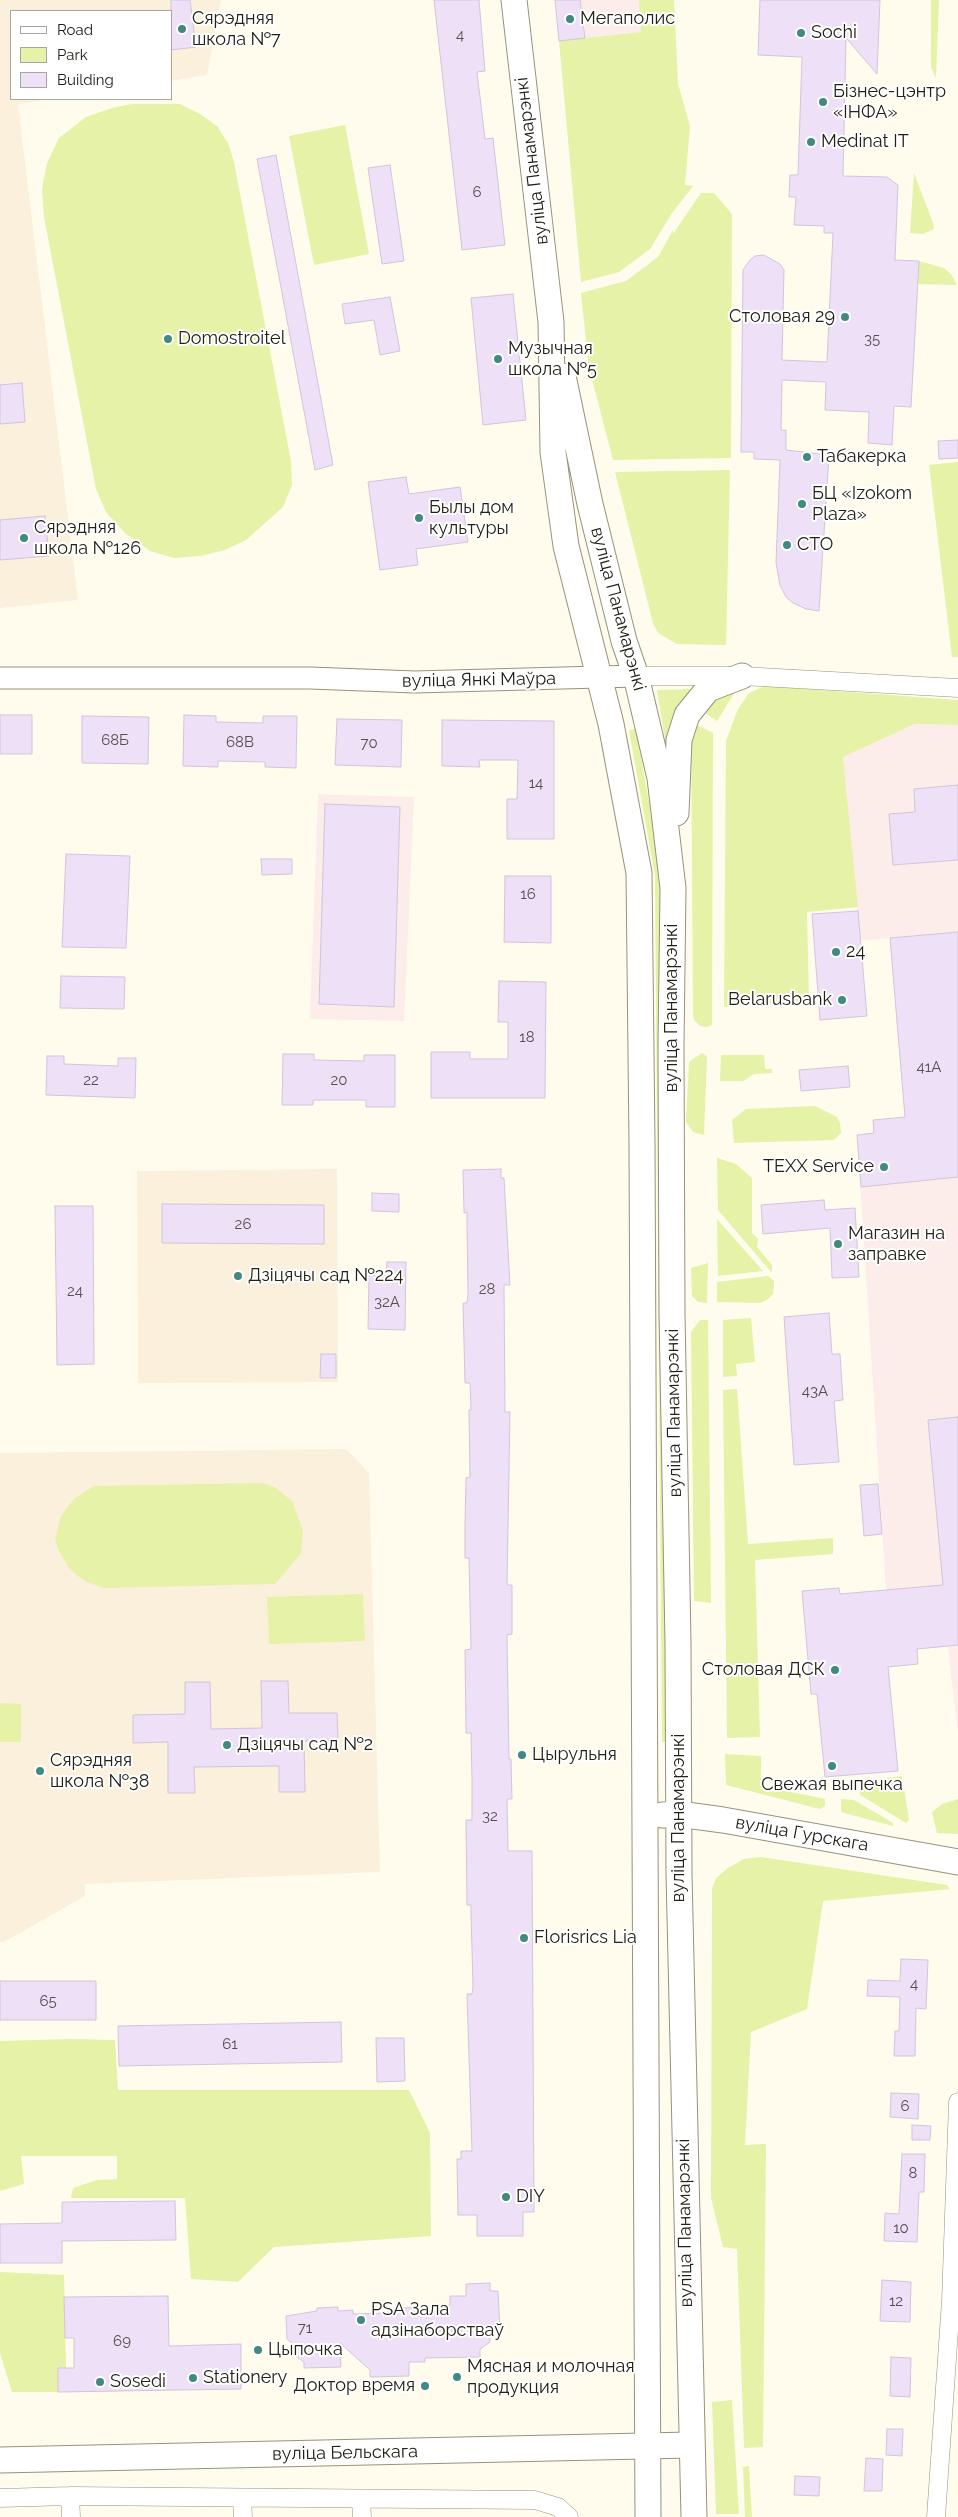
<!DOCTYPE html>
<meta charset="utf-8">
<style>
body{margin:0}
#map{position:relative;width:958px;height:2517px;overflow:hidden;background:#fffced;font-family:Raleway,sans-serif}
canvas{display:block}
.legend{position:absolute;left:10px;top:10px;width:162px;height:90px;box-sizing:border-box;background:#fff;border:1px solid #a7a6a2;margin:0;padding:6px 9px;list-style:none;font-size:15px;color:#222017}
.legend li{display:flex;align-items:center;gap:10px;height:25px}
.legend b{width:25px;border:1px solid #a7a6a2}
</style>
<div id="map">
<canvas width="958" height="2517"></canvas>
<ul class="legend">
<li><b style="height:6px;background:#fff"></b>Road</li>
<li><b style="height:14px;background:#e5f2a7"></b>Park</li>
<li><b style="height:14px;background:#eee0f7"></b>Building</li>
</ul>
</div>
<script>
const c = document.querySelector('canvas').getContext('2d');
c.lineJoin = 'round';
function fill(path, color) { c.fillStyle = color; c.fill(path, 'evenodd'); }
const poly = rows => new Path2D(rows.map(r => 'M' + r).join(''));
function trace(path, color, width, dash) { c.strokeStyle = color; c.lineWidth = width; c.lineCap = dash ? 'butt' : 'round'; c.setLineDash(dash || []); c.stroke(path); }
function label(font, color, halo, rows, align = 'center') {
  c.font = font + ' Raleway,sans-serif'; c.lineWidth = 4; c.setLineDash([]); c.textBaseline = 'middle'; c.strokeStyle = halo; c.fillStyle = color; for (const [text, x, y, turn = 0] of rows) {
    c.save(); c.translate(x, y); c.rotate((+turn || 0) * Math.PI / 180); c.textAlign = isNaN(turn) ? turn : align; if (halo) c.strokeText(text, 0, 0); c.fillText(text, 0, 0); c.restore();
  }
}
const industrial = poly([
 [555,0,639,0,642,32,559,41],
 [915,724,958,725,958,1734,948,1647,917,1649,918,1664,889,1667,898,1771,825,1777,817,1694,811,1694,802,1591,839,1588,840,1594,886,1590,857,1135,874,1133,873,1120,905,1117,890,938,860,941,843,757],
 [318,794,414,797,404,1021,310,1019]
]);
const education = poly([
 [0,0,221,0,207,75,171,81,171,11,11,11,11,99,50,99,18,104,78,600,0,608],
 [337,1169,338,1382,138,1383,137,1171],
 [346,1449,369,1473,380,1872,85,1884,85,1896,4,1942,0,1942,0,1453]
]);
const green = poly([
 [639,0,674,0,678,84,690,126,685,185,693,186,672,213,650,249,619,272,581,282,559,41,641,32],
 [931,0,939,0,936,78,931,67],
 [132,104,180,104,200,114,217,126,228,143,234,162,291,461,292,485,283,507,246,540,225,550,200,556,174,558,150,551,125,533,106,512,96,489,44,217,42,189,47,163,59,138,86,117,112,108],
 [345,125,369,254,314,265,289,136],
 [914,173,933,223,934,229,923,234,910,233],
 [701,193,714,193,732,214,731,458,613,460,589,368,581,293,626,281,658,257,673,230,673,234],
 [919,261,944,268,951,274,957,285,917,284],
 [958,462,958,657,952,657,929,465],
 [730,470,726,645,677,644,658,633,653,623,615,472],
 [733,686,735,692,717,721,701,710],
 [765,686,958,700,958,725,915,724,843,757,858,907,807,912,809,1000,724,1007,726,741,738,709,749,693],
 [691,689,678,708,671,777,657,690],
 [697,725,713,733,712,1025,706,1027,700,1026,694,1020,693,1012,691,732],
 [636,729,660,864,670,1741,662,1742,655,876,629,730],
 [702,1053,707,1056,704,1135,693,1132,686,1122,689,1062],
 [721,1055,764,1055,765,1069,772,1069,772,1073,754,1074,743,1081,720,1081],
 [815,1106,837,1117,840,1123,841,1133,834,1140,734,1143,732,1120,746,1109],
 [717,1158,736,1164,752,1178,752,1233,758,1239,757,1247,772,1265,772,1273,718,1210],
 [717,1219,763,1271,718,1276],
 [708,1263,707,1303,698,1302,692,1296,691,1268],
 [768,1276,774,1281,774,1287,773,1294,767,1300,760,1303,717,1302,717,1282],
 [751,1318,755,1362,736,1364,737,1376,723,1377,723,1320],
 [700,1320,708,1320,711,1603,694,1601,691,1332],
 [737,1389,748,1544,833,1538,833,1554,755,1560,760,1737,727,1738,723,1390],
 [263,1483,274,1487,292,1501,303,1531,301,1553,275,1584,104,1588,87,1582,78,1576,69,1568,58,1549,55,1539,61,1516,74,1499,94,1486],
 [363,1594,365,1641,269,1644,267,1597],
 [0,1703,21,1704,21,1742,0,1742],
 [725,1754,761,1756,761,1786,825,1799,825,1806,820,1809,726,1785],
 [902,1776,909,1820,906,1823,860,1795,859,1782],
 [841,1799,854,1800,893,1823,893,1826,841,1812],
 [958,1799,958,1834,937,1833,932,1812,942,1804],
 [761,1857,947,1885,950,1889,823,1901,807,2009,751,2032,745,2145,766,2144,763,2447,744,2448,737,2249,723,2247,711,2198,712,1889,716,1878,728,1868,744,1859],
 [71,2039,115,2040,118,2090,409,2090,430,2133,431,2236,274,2247,238,2282,191,2279,185,2198,71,2198,73,2188,97,2180,117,2179,117,2156,21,2156,24,2184,0,2191,0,2041],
 [0,2272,64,2275,66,2368,58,2368,58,2392,12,2392,0,2353],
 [732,2400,739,2514,716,2514,712,2402],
 [749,2466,752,2517,745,2517,743,2467]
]);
const building = poly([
 [171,0,190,0,196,47,171,50,171,0],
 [434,0,479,0,485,71,477,72,485,139,493,138,505,245,462,250,434,0],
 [555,0,580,0,585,38,559,41,555,0],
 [760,0,880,0,877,74,846,38,843,176,887,177,898,185,895,260,919,261,911,407,894,406,892,445,868,443,869,412,825,410,826,382,782,380,781,430,786,430,786,450,829,455,819,611,806,609,793,603,786,597,780,585,776,563,780,460,754,459,754,452,741,452,743,270,750,260,755,256,764,255,780,264,784,270,782,360,827,362,833,233,824,233,824,226,794,225,796,197,789,197,790,175,798,175,802,57,758,55,760,0],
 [276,155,333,465,315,470,257,159,276,155],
 [390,165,404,261,382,264,368,168,390,165],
 [513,294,526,420,483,425,471,298,513,294],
 [390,297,400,351,380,355,374,320,345,324,342,304,390,297],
 [22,383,25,422,0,424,0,385,22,383],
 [958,440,958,458,939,459,938,441,958,440],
 [406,477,409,494,460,487,468,542,416,549,418,565,380,570,368,482,406,477],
 [45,516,49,556,0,560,0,520,45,516],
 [0,715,32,715,32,754,0,754,0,715],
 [184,715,216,716,216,722,263,723,263,716,297,716,296,768,265,767,265,762,218,761,218,767,183,766,184,715],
 [82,716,149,717,148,764,82,763,82,716],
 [337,719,402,720,401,767,335,765,337,719],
 [442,720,554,721,554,839,507,839,507,799,517,799,518,760,479,760,480,767,442,766,442,720],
 [958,785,958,860,893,865,889,814,915,812,914,789,958,785],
 [325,804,400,807,394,1007,319,1004,325,804],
 [66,854,130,856,126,948,62,947,66,854],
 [261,859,292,859,292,874,262,875,261,859],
 [505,876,551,876,551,943,504,942,505,876],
 [858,911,867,1016,820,1020,812,914,858,911],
 [958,932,958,1177,861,1187,857,1135,874,1133,873,1120,905,1117,890,938,958,932],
 [61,976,125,977,124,1009,60,1008,61,976],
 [499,981,546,982,545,1098,431,1098,431,1052,470,1052,470,1059,508,1059,508,1022,498,1022,499,981],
 [283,1054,314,1054,314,1060,364,1061,364,1055,395,1055,395,1107,366,1107,366,1100,313,1100,313,1105,282,1105,283,1054],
 [47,1056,64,1056,64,1064,118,1066,118,1058,136,1058,135,1098,46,1095,47,1056],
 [848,1066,850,1087,801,1091,799,1070,848,1066],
 [501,1169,501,1178,504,1178,510,1285,504,1285,505,1412,510,1412,507,1585,512,1585,512,1634,507,1635,509,1759,511,1759,512,1799,507,1799,508,1851,532,1851,534,2212,523,2212,523,2236,477,2236,477,2215,458,2215,457,2159,461,2159,461,2151,472,2151,467,1994,472,1994,473,1986,471,1913,471,1905,467,1905,466,1820,472,1820,472,1779,471,1733,466,1733,465,1650,471,1649,469,1558,465,1558,465,1526,466,1478,470,1477,469,1410,471,1410,470,1383,465,1383,463,1303,467,1303,468,1294,467,1221,467,1212,464,1213,463,1170,501,1169],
 [372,1193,399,1194,399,1212,372,1211,372,1193],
 [824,1200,825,1210,855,1208,859,1277,832,1278,830,1228,763,1234,761,1205,824,1200],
 [162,1204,324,1205,324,1244,162,1243,162,1204],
 [55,1206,93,1206,94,1364,57,1365,55,1206],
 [387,1262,406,1262,405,1330,368,1329,369,1275,386,1276,387,1262],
 [829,1313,832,1354,840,1354,843,1400,834,1401,839,1462,794,1465,784,1317,829,1313],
 [321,1354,336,1354,336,1378,320,1378,321,1354],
 [958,1417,958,1645,917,1649,918,1664,888,1667,898,1771,825,1777,817,1694,811,1694,802,1591,839,1588,840,1594,943,1585,928,1420,958,1417],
 [878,1484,882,1534,864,1536,860,1485,878,1484],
 [261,1681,288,1681,289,1713,337,1713,338,1741,304,1741,305,1792,279,1792,279,1766,194,1767,195,1793,168,1793,168,1742,133,1743,133,1715,185,1714,185,1682,210,1682,211,1729,262,1728,261,1681],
 [901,1959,928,1960,926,2009,916,2008,915,2056,894,2056,895,2031,899,2031,900,1997,867,1996,868,1980,900,1981,901,1959],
 [0,1981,96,1981,96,2020,0,2020,0,1981],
 [341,2022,342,2062,119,2066,118,2026,341,2022],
 [376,2038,404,2038,405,2081,377,2082,376,2038],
 [891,2093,919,2094,918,2119,890,2117,891,2093],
 [912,2125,931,2126,930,2140,912,2140,912,2125],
 [902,2154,925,2154,924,2192,919,2192,917,2242,884,2241,885,2213,899,2214,902,2154],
 [175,2201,176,2240,62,2241,62,2263,0,2263,0,2224,62,2223,62,2202,175,2201],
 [882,2280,911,2282,910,2322,880,2321,882,2280],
 [490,2283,490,2291,498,2291,500,2330,490,2330,490,2342,480,2349,480,2357,425,2358,425,2362,409,2362,409,2376,370,2377,370,2370,340,2343,341,2367,304,2368,304,2362,294,2355,294,2345,287,2339,286,2316,317,2311,317,2308,338,2307,338,2311,353,2310,353,2314,388,2313,388,2309,450,2305,450,2296,466,2296,466,2284,490,2283],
 [168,2296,169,2346,241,2344,241,2389,58,2392,58,2368,74,2368,74,2338,65,2338,64,2297,168,2296],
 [891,2357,911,2358,910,2397,890,2396,891,2357],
 [887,2429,903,2429,902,2456,886,2455,887,2429],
 [866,2458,883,2459,882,2491,864,2491,866,2458],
 [795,2476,820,2477,819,2496,794,2495,795,2476]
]);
const minor = poly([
 [636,676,742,676,958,688],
 [70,2496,71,2517],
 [0,2498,70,2496,535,2500,558,2507,569,2517],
 [242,2498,243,2517],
 [361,2500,362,2517],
 [936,2517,951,2301,958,2102]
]);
const tertiary = poly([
 [0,678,310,678,415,682,636,676]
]);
const secondary = poly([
 [514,0,551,322,553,452,566,546,611,724,639,873,642,1144,648,2517],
 [563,376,590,504,624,641,636,676,660,778,673,888,671,1046,672,1313,678,1643,679,1874,694,2517],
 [676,813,679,740,687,715,708,689,742,676],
 [662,1815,679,1814,723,1820,958,1862],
 [0,2460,690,2445]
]);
const markers = [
 [570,19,5,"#428983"],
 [182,29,5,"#428983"],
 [801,33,5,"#428983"],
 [823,102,5,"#428983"],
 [811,142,5,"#428983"],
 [845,317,5,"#428983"],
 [168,339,5,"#428983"],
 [498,359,5,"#428983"],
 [807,457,5,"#428983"],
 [802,504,5,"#428983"],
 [419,518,5,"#428983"],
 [24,538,5,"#428983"],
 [787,545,5,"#428983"],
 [836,952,5,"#428983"],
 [842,1000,5,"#428983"],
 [884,1167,5,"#428983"],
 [838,1244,5,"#428983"],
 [238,1276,5,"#428983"],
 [835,1670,5,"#428983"],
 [227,1745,5,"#428983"],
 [522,1755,5,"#428983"],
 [832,1766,5,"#428983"],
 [40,1771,5,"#428983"],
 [524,1938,5,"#428983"],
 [506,2197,5,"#428983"],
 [361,2320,5,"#428983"],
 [258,2350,5,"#428983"],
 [457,2377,5,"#428983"],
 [193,2378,5,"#428983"],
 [100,2382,5,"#428983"],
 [425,2386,5,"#428983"]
];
const numberNames = [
 ["4",460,35],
 ["6",477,192],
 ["35",872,339],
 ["68Б",115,740],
 ["68В",240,742],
 ["70",369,743],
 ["14",536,783],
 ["16",528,894],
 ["18",527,1037],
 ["41А",929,1067],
 ["22",91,1080],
 ["20",339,1080],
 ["26",243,1224],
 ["28",487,1289],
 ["24",75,1291],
 ["32А",387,1302],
 ["43А",815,1391],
 ["32",490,1816],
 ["4",914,1984],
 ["65",48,2001],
 ["61",230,2044],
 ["6",905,2106],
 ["8",913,2173],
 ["10",901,2228],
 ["12",896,2301],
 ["71",305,2328],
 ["69",122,2341]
];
const poiNames = [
 ["Сярэдняя",192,19],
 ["школа №7",192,40],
 ["Мегаполис",580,19],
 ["Sochi",811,33],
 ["Бізнес-цэнтр",833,92],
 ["«ІНФА»",833,113],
 ["Medinat IT",821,142],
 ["Столовая 29",835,317,"right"],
 ["Domostroitel",178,339],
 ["Музычная",508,349],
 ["школа №5",508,370],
 ["Табакерка",817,457],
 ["БЦ «Izokom",812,494],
 ["Plaza»",812,515],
 ["Былы дом",429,508],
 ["культуры",429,529],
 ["Сярэдняя",34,528],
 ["школа №126",34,549],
 ["СТО",797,545],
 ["24",846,952],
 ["Belarusbank",832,1000,"right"],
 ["TEXX Service",874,1167,"right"],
 ["Магазин на",848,1234],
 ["заправке",848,1255],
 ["Дзіцячы сад №224",248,1276],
 ["Столовая ДСК",825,1670,"right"],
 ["Дзіцячы сад №2",237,1745],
 ["Цырульня",532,1755],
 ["Сярэдняя",50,1761],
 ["школа №38",50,1782],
 ["Свежая выпечка",832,1785,"center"],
 ["Florisrics Lia",534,1938],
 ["DIY",516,2197],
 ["PSA Зала",371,2310],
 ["адзінаборстваў",371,2331],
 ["Цыпочка",268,2350],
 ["Мясная и молочная",467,2367],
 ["продукция",467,2388],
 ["Stationery",203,2378],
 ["Sosedi",110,2382],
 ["Доктор время",415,2386,"right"]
];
const streetNames = [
 ["вуліца Панамарэнкі",532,161,-97],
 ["вуліца Панамарэнкі",618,609,75],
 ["вуліца Янкі Маўра",479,680,-1],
 ["вуліца Панамарэнкі",672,1008,-90],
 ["вуліца Панамарэнкі",674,1413,-91],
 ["вуліца Панамарэнкі",679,1818,-90],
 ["вуліца Гурскага",802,1834,10],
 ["вуліца Панамарэнкі",685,2223,-91],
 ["вуліца Бельскага",345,2453,-1]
];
fill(industrial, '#fdedea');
fill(education, '#faf0db');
fill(green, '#e5f2a7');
fill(building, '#eee0f7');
trace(building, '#d2c4da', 1);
trace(minor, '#97927b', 19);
trace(tertiary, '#97927b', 23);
trace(secondary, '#97927b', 27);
trace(minor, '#fff', 18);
trace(tertiary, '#fff', 21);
trace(secondary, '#fff', 25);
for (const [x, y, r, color] of markers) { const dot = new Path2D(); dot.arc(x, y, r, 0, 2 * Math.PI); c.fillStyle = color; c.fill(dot); trace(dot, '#fff', 2); }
label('15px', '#55504f', null, numberNames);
label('18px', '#222017', '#fff', poiNames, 'left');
label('18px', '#222017', '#fff', streetNames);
</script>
